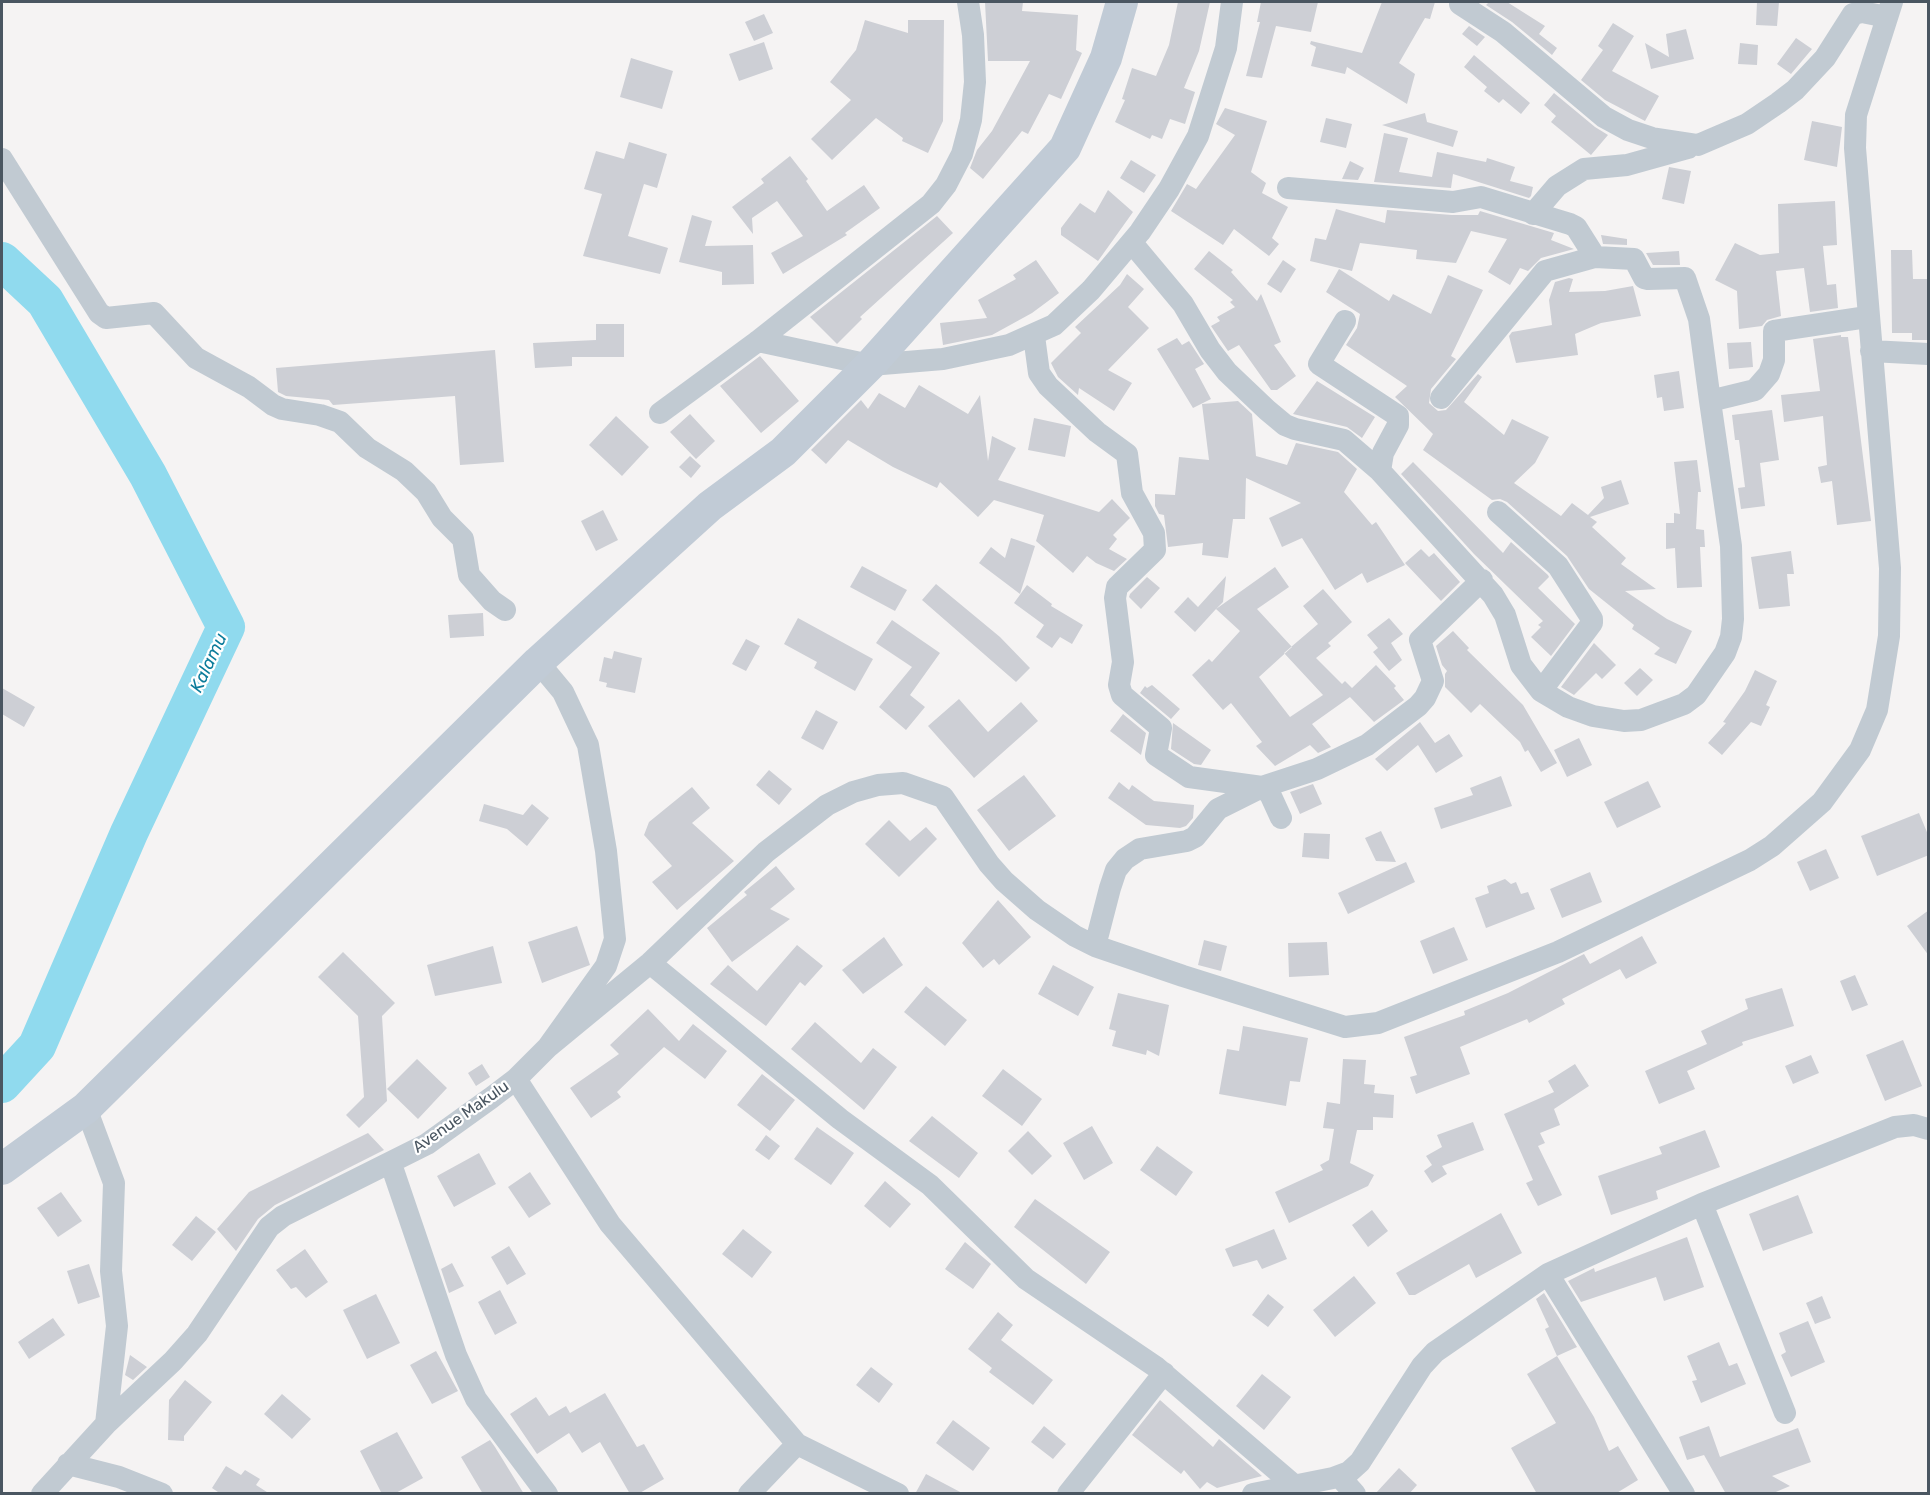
<!DOCTYPE html>
<style>
body{margin:0}
#map{position:relative;width:1930px;height:1495px;overflow:hidden;background:#f5f3f3;font-family:Rubik,sans-serif}
canvas{display:block}
.frame{position:absolute;inset:0;border:3px solid #4a5661;pointer-events:none}
</style>
<div id="map">
<canvas width="1930" height="1495"></canvas>
<div class="frame"></div>
</div>
<script>
const c = document.querySelector('canvas').getContext('2d');
c.lineJoin = 'round';
const poly = rows => new Path2D(rows.map(r => 'M' + r).join(''));
function trace(path, color, width, dash) { c.strokeStyle = color; c.lineWidth = width; c.lineCap = dash ? 'butt' : 'round'; c.setLineDash(dash || []); c.stroke(path); }
function fill(path, color) { c.fillStyle = color; c.fill(path, 'evenodd'); }
function label(font, color, halo, rows, align = 'center') {
  c.font = font + ' Rubik,sans-serif'; c.lineWidth = 4.5; c.setLineDash([]); c.textBaseline = 'middle'; c.strokeStyle = halo; c.fillStyle = color; for (const [text, x, y, turn = 0] of rows) {
    c.save(); c.translate(x, y); c.rotate((+turn || 0) * Math.PI / 180); c.textAlign = isNaN(turn) ? turn : align; if (halo) c.strokeText(text, 0, 0); c.fillText(text, 0, 0); c.restore();
  }
}
const river = poly([
 [2,261,45,301,148,475,226,627,129,833,37,1046,2,1084]
]);
const building = poly([
 [985,2,1023,2,1022,11,1078,15,1076,50,1082,53,1061,99,1049,94,1028,134,1022,131,983,179,970,168,977,150,992,131,1030,61,988,61],
 [1178,2,1210,2,1199,51,1184,88,1195,92,1185,124,1170,119,1162,139,1152,135,1150,139,1115,122,1125,100,1122,99,1132,68,1156,76,1169,45],
 [1261,2,1318,2,1311,32,1276,26,1262,78,1246,76,1260,22,1257,22],
 [1382,2,1435,2,1430,19,1425,18,1399,63,1415,74,1407,104,1347,67,1345,74,1311,66,1316,47,1310,44,1311,41,1362,53],
 [1489,2,1507,2,1545,26,1539,34,1557,48,1552,55,1512,22,1486,5],
 [1757,2,1779,2,1777,26,1756,25],
 [764,14,773,33,754,41,745,22],
 [865,20,908,33,908,20,944,20,943,121,928,153,902,141,903,138,876,118,832,160,811,139,851,100,830,82,856,50],
 [1613,23,1634,36,1612,71,1659,96,1645,121,1605,100,1581,80,1603,50,1598,46],
 [1469,26,1485,37,1477,46,1462,34],
 [1686,29,1694,59,1651,69,1645,43,1669,57,1666,34],
 [1796,38,1812,49,1791,74,1777,64],
 [764,42,773,69,739,81,729,54],
 [1740,43,1758,45,1757,65,1738,64],
 [1474,55,1530,103,1521,114,1503,99,1499,103,1484,91,1487,87,1464,67],
 [631,58,673,71,662,109,620,97],
 [1554,93,1595,127,1608,135,1591,155,1551,122,1556,116,1544,105],
 [1225,108,1267,121,1251,172,1266,183,1262,193,1288,207,1272,238,1279,244,1269,256,1234,229,1223,245,1171,211,1187,184,1196,189,1235,135,1216,124],
 [1425,113,1427,122,1458,131,1453,147,1382,125],
 [1326,118,1352,124,1346,148,1320,142],
 [1812,121,1842,127,1837,167,1804,160],
 [1384,133,1408,138,1399,172,1432,177,1437,152,1486,162,1487,158,1515,167,1510,181,1533,187,1531,196,1529,198,1453,174,1451,188,1374,182],
 [629,142,667,154,657,188,644,184,628,236,668,248,660,274,583,256,602,194,584,189,596,151,624,159],
 [790,156,808,179,806,181,827,211,864,185,880,208,845,233,847,235,783,274,771,253,803,236,777,201,752,218,753,234,732,207,764,183,761,179],
 [1131,160,1156,175,1144,193,1120,178],
 [1350,161,1364,168,1358,180,1342,179],
 [1669,167,1691,171,1684,204,1662,199],
 [1108,190,1133,212,1098,261,1061,235,1061,228,1080,203,1095,213],
 [1835,201,1837,245,1823,246,1827,285,1836,284,1838,308,1810,312,1804,268,1776,271,1781,316,1767,320,1762,326,1739,329,1737,291,1715,280,1735,243,1760,255,1779,253,1778,204],
 [1336,209,1385,223,1387,210,1452,215,1478,215,1480,211,1554,233,1551,240,1574,249,1541,258,1528,271,1520,268,1510,285,1488,272,1507,239,1471,231,1456,263,1416,259,1417,250,1360,243,1352,271,1310,261,1315,238,1326,240],
 [692,215,712,221,705,246,753,245,754,284,722,285,722,272,679,262],
 [937,216,953,233,860,317,862,319,837,344,810,317],
 [1601,235,1627,239,1627,245,1603,244],
 [1891,250,1912,250,1913,279,1927,279,1929,340,1912,340,1912,333,1892,333],
 [1209,251,1233,270,1231,272,1257,301,1261,294,1281,342,1274,345,1296,376,1277,390,1271,390,1239,345,1228,351,1211,326,1220,321,1217,317,1235,307,1230,302,1233,300,1194,269],
 [1679,251,1680,265,1653,265,1646,253],
 [1036,260,1059,293,1032,313,992,335,943,345,940,323,987,318,978,300,1016,279,1013,275],
 [1283,260,1296,269,1281,293,1267,284],
 [1339,269,1389,301,1393,294,1431,314,1448,275,1483,290,1451,356,1456,359,1431,389,1429,403,1438,411,1446,410,1478,374,1482,377,1464,402,1504,435,1512,419,1549,437,1535,463,1514,483,1561,516,1572,503,1588,515,1604,498,1601,487,1621,480,1629,504,1590,517,1597,522,1592,527,1626,558,1621,564,1656,589,1625,591,1667,619,1692,631,1676,664,1654,654,1660,648,1632,629,1634,625,1589,589,1567,556,1507,502,1500,499,1492,500,1423,450,1433,434,1395,397,1407,386,1346,345,1357,328,1360,314,1326,292],
 [1127,274,1144,289,1128,307,1149,328,1108,370,1132,383,1114,411,1079,388,1078,395,1058,377,1051,363,1081,333,1075,327,1120,285],
 [1569,278,1573,279,1569,292,1605,291,1633,286,1641,316,1601,323,1575,334,1578,355,1516,363,1509,336,1512,332,1552,325,1549,300,1555,282],
 [596,324,624,324,624,357,572,357,572,366,535,368,533,343,596,340],
 [1841,335,1841,337,1848,337,1871,521,1837,525,1832,481,1821,483,1818,467,1827,465,1823,416,1784,422,1781,395,1820,391,1813,339],
 [1177,338,1182,345,1189,341,1204,364,1195,369,1211,399,1193,408,1157,349],
 [1751,342,1753,367,1729,369,1727,343],
 [495,350,504,462,460,465,455,396,333,405,329,400,286,396,278,392,276,368],
 [760,356,799,401,761,433,720,386],
 [1679,371,1684,408,1664,411,1662,397,1657,398,1654,375],
 [1317,381,1375,417,1362,438,1347,427,1293,414],
 [919,385,968,414,980,395,988,461,992,436,1016,448,998,480,1099,512,1112,499,1130,518,1113,535,1117,539,1109,549,1127,559,1114,571,1096,563,1087,556,1073,573,1036,541,1044,515,994,500,978,517,940,482,937,488,893,467,848,440,826,464,811,450,861,400,868,409,879,393,905,408],
 [1238,401,1252,414,1256,456,1287,465,1296,443,1338,452,1357,469,1344,492,1372,525,1376,522,1405,565,1367,583,1362,573,1335,590,1302,538,1282,547,1269,518,1301,503,1246,478,1245,519,1233,519,1228,558,1202,555,1203,543,1168,547,1164,515,1159,514,1155,506,1155,494,1175,495,1179,457,1209,460,1202,404],
 [1772,410,1779,460,1760,463,1765,506,1741,509,1738,488,1745,487,1739,440,1735,440,1732,415],
 [690,414,715,441,696,459,670,432],
 [616,416,649,447,622,476,589,445],
 [1034,418,1071,426,1065,457,1028,450],
 [690,456,701,466,691,478,679,467],
 [1697,460,1701,492,1698,492,1696,529,1704,530,1705,547,1700,547,1702,587,1677,588,1675,548,1666,549,1666,523,1674,523,1674,513,1680,514,1674,462],
 [1413,462,1503,553,1511,542,1548,575,1549,577,1538,588,1575,624,1551,656,1531,637,1541,627,1538,625,1543,621,1474,554,1401,474],
 [603,510,618,540,596,551,581,521],
 [1011,538,1035,546,1020,594,979,563,991,547,1005,558],
 [1421,549,1429,557,1434,553,1460,582,1441,601,1405,563],
 [1791,551,1794,574,1787,574,1790,606,1759,609,1751,557],
 [862,566,907,590,895,611,850,587],
 [1275,567,1289,587,1257,609,1292,647,1259,677,1290,717,1323,695,1284,653,1318,624,1303,606,1323,589,1352,622,1328,643,1331,646,1316,658,1342,684,1345,681,1352,688,1376,665,1396,686,1394,688,1404,700,1374,722,1350,697,1312,724,1331,747,1318,753,1310,745,1275,766,1256,746,1262,742,1231,703,1223,710,1192,675,1209,659,1212,662,1240,631,1216,609,1195,632,1174,612,1188,597,1198,607,1226,576,1223,602,1216,609],
 [1147,577,1160,588,1141,609,1129,597,1130,594],
 [936,584,1000,637,1030,668,1016,682,922,600],
 [1027,585,1052,604,1051,606,1083,625,1072,644,1060,637,1052,648,1036,637,1044,625,1014,603],
 [483,613,484,636,450,638,448,615],
 [798,618,873,659,855,691,814,668,817,662,784,644],
 [1389,618,1403,634,1391,643,1402,660,1389,671,1373,652,1378,648,1367,635],
 [892,620,940,653,910,695,925,707,906,730,879,707,912,667,876,643],
 [1453,631,1469,648,1467,650,1523,705,1557,763,1541,772,1528,750,1525,752,1520,742,1480,704,1471,713,1445,687,1445,674,1447,671,1442,665,1436,646],
 [746,639,760,646,746,671,732,664],
 [1594,643,1616,665,1602,679,1596,673,1574,695,1561,687],
 [614,651,642,658,635,693,606,687,607,683,599,681,604,657,612,659],
 [1640,668,1653,680,1637,696,1624,683],
 [1755,670,1777,681,1766,705,1770,707,1761,726,1751,722,1722,755,1708,743,1726,723,1723,722,1745,691],
 [1152,685,1180,709,1171,719,1140,693,1145,686,1147,688],
 [2,688,35,707,24,727,2,714],
 [959,699,988,732,1021,702,1038,721,974,778,928,726],
 [816,710,838,722,823,750,801,738],
 [1123,714,1146,733,1141,755,1110,731],
 [1420,722,1435,743,1449,734,1463,756,1436,773,1418,745,1387,771,1375,759],
 [1173,723,1211,750,1201,765,1194,764,1171,749],
 [1579,738,1592,765,1567,777,1554,750],
 [769,770,792,789,779,805,756,785],
 [1024,775,1056,816,1009,851,977,810],
 [1501,776,1512,806,1441,829,1434,808,1473,795,1470,788],
 [1648,781,1661,807,1617,828,1604,802],
 [1119,782,1129,790,1132,785,1154,801,1194,805,1193,818,1186,826,1180,828,1146,825,1108,798],
 [1313,784,1322,804,1300,814,1290,792],
 [692,787,710,808,692,823,734,861,677,910,652,882,672,866,644,835,649,822],
 [484,804,523,815,532,804,549,818,527,846,507,829,479,821],
 [1919,813,1929,837,1929,855,1877,876,1861,836],
 [889,820,910,841,926,827,937,839,899,877,865,844],
 [1381,831,1396,862,1376,861,1365,838],
 [1304,833,1330,834,1329,859,1302,857],
 [1826,849,1839,878,1810,891,1797,862],
 [1406,862,1415,882,1348,914,1338,893],
 [776,866,795,889,770,909,790,919,732,962,707,928,747,895,744,892],
 [1590,872,1602,902,1562,918,1550,889],
 [1505,879,1511,884,1516,882,1521,894,1528,892,1535,909,1486,928,1475,898,1489,893,1487,886],
 [998,900,1031,937,999,965,994,959,983,968,962,943],
 [1929,910,1929,956,1907,926],
 [577,926,590,965,542,983,528,942],
 [1454,927,1468,960,1433,974,1420,941],
 [1642,936,1657,963,1626,979,1620,969,1562,999,1565,1004,1529,1023,1527,1019,1460,1047,1470,1074,1416,1094,1410,1077,1417,1075,1404,1037,1465,1015,1464,1011,1508,993,1584,954,1590,964],
 [884,937,903,965,863,994,842,970],
 [1204,940,1227,946,1221,971,1198,965],
 [1327,942,1329,975,1289,977,1288,943],
 [797,945,823,966,805,986,800,982,766,1026,710,984,728,965,757,991],
 [493,946,502,983,435,996,427,965],
 [343,952,395,1003,382,1016,387,1101,359,1128,346,1115,364,1097,358,1016,318,977],
 [1053,965,1094,987,1078,1016,1038,994],
 [1855,975,1868,1005,1852,1011,1840,981],
 [926,986,967,1020,945,1046,904,1012],
 [1782,988,1794,1026,1742,1042,1743,1045,1687,1071,1695,1089,1659,1104,1645,1071,1707,1044,1701,1031,1748,1009,1745,999],
 [1118,993,1169,1005,1159,1056,1147,1050,1146,1055,1112,1046,1116,1031,1109,1029],
 [648,1009,679,1041,693,1024,727,1051,705,1079,664,1047,617,1092,621,1097,591,1118,570,1088,619,1054,610,1045],
 [815,1022,861,1063,873,1048,897,1067,864,1110,791,1049],
 [1243,1026,1308,1038,1300,1082,1290,1081,1286,1106,1219,1094,1227,1049,1239,1051],
 [1903,1040,1922,1086,1885,1101,1866,1055],
 [1811,1055,1819,1073,1793,1084,1785,1066],
 [417,1059,447,1088,418,1119,387,1089],
 [1343,1059,1366,1060,1364,1084,1375,1085,1374,1093,1394,1095,1393,1118,1373,1117,1373,1130,1357,1130,1350,1163,1374,1175,1368,1186,1289,1223,1275,1192,1323,1170,1320,1165,1329,1160,1334,1129,1323,1128,1327,1102,1340,1104],
 [482,1064,490,1077,476,1086,468,1073],
 [1575,1064,1589,1086,1554,1109,1560,1125,1540,1133,1545,1143,1538,1146,1562,1195,1538,1206,1526,1183,1533,1180,1504,1114,1554,1092,1548,1081],
 [1003,1069,1042,1099,1022,1126,982,1096],
 [762,1074,795,1100,770,1131,737,1105],
 [932,1116,978,1153,959,1178,909,1141],
 [1473,1122,1484,1150,1442,1166,1447,1174,1432,1183,1424,1171,1432,1165,1426,1156,1442,1147,1437,1135],
 [1092,1126,1113,1163,1084,1180,1063,1143],
 [817,1127,854,1153,831,1185,794,1159],
 [1705,1130,1720,1167,1656,1191,1658,1199,1611,1215,1598,1176,1662,1154,1659,1147],
 [1028,1131,1052,1156,1032,1175,1008,1151],
 [368,1133,384,1150,275,1205,258,1219,236,1251,217,1229,249,1192],
 [766,1135,780,1146,769,1160,755,1150],
 [1157,1146,1193,1172,1176,1196,1140,1170],
 [479,1153,496,1184,454,1207,437,1176],
 [530,1172,551,1204,529,1218,508,1187],
 [885,1181,911,1204,890,1228,864,1206],
 [61,1192,82,1221,58,1237,37,1208],
 [1798,1195,1813,1233,1763,1251,1749,1214],
 [1035,1199,1110,1252,1086,1284,1014,1227],
 [1372,1210,1388,1231,1368,1247,1352,1225],
 [1501,1213,1522,1253,1476,1278,1469,1264,1415,1295,1409,1295,1396,1273],
 [196,1216,216,1232,192,1261,172,1245],
 [743,1229,772,1252,752,1278,722,1254],
 [1274,1229,1287,1259,1262,1269,1257,1260,1233,1267,1225,1249],
 [1687,1237,1704,1287,1664,1301,1656,1277,1581,1302,1568,1281,1594,1268,1595,1272],
 [965,1242,991,1264,973,1289,945,1269],
 [509,1246,526,1274,507,1285,491,1257],
 [305,1249,328,1282,306,1298,296,1287,291,1289,276,1270],
 [452,1263,464,1286,449,1293,441,1269],
 [89,1264,100,1297,78,1304,67,1271],
 [1354,1276,1376,1303,1335,1337,1313,1310],
 [500,1290,517,1323,495,1335,478,1302],
 [1544,1293,1577,1347,1557,1356,1545,1329,1549,1327,1536,1299],
 [376,1294,400,1343,367,1359,343,1310],
 [1268,1294,1284,1307,1268,1327,1252,1315],
 [1822,1296,1831,1318,1815,1324,1806,1303],
 [998,1312,1013,1325,1001,1340,1053,1380,1033,1405,989,1372,992,1368,968,1349],
 [53,1318,65,1335,29,1359,18,1342],
 [1808,1321,1825,1362,1791,1377,1781,1355,1786,1352,1779,1333],
 [1719,1342,1729,1366,1737,1363,1746,1384,1701,1403,1692,1381,1697,1380,1687,1356],
 [436,1351,458,1391,432,1404,410,1365],
 [130,1355,147,1367,133,1380,125,1375],
 [1557,1356,1594,1417,1609,1451,1618,1446,1638,1480,1615,1494,1537,1494,1511,1448,1556,1423,1527,1374],
 [871,1367,893,1384,879,1403,856,1385],
 [1262,1374,1291,1397,1264,1430,1236,1406],
 [185,1380,212,1402,184,1436,184,1441,168,1440,169,1400],
 [605,1393,637,1447,644,1444,664,1479,638,1494,630,1494,600,1442,582,1453,569,1433,537,1454,510,1414,536,1397,549,1416,566,1406,570,1413],
 [282,1394,311,1419,292,1439,264,1414],
 [1160,1400,1213,1447,1219,1439,1262,1476,1217,1488,1207,1482,1200,1489,1184,1470,1181,1474,1132,1435],
 [953,1420,990,1448,973,1471,936,1443],
 [1044,1426,1066,1444,1053,1459,1031,1442],
 [1709,1426,1720,1457,1798,1428,1811,1462,1772,1476,1790,1486,1771,1494,1726,1494,1704,1455,1687,1460,1679,1437],
 [397,1432,423,1478,394,1494,382,1494,360,1451],
 [490,1440,495,1447,524,1494,483,1494,461,1457],
 [226,1466,241,1475,245,1470,260,1479,256,1485,270,1494,221,1494,212,1488],
 [1399,1468,1417,1485,1409,1494,1375,1494],
 [926,1474,964,1494,915,1494]
]);
const street = poly([
 [1460,4,1503,32,1604,117,1628,130,1652,138,1698,145,1747,124,1778,103,1795,90,1825,58,1853,14,1862,12,1887,17,1892,2],
 [2,159,99,313,106,318,154,313,196,358,249,387,273,405,282,409,320,415,340,422,367,448,404,471,426,492,442,518,463,539,469,575,492,601,505,610],
 [1288,188,1453,202,1481,197,1570,224,1576,227,1595,257,1634,259,1644,278,1648,279,1685,278,1699,319,1710,401],
 [1533,214,1557,186,1584,169,1627,165,1688,148],
 [1132,243,1183,304,1210,350,1227,372,1267,410,1285,425,1295,429,1344,440,1380,471],
 [1345,321,1319,364,1398,416,1398,425,1383,453,1380,471,1493,595,1505,615,1521,665,1541,691,1568,707,1593,716,1624,721,1641,720,1684,704,1696,695,1725,653,1731,637,1733,619,1731,546,1710,401,1755,390,1769,374,1774,360,1774,331,1867,317],
 [1034,336,1039,373,1048,386,1097,432,1127,454,1132,493,1154,533,1155,550,1117,587,1115,598,1123,662,1119,685,1122,695,1161,728,1156,755,1189,777,1262,787,1270,794,1281,818],
 [758,341,870,365,943,359,1009,345,1054,325,1091,290,1140,232,1169,189,1198,136,1226,48,1232,2],
 [1871,351,1928,354],
 [1441,398,1545,271,1595,257],
 [660,413,758,341,931,204,946,185,962,154,971,120,975,82,973,35,968,2],
 [1498,512,1558,566,1592,619,1592,623,1541,691],
 [1095,946,1110,888,1116,870,1125,859,1140,849,1187,841,1195,837,1218,809,1262,787,1317,769,1367,745,1418,706,1425,698,1433,681,1420,640,1482,580],
 [650,963,840,1119,930,1185,1026,1279,1156,1367,1295,1486],
 [548,1047,650,963,766,852,827,805,853,792,878,785,903,783,943,797,989,864,1004,881,1037,910,1075,936,1095,946,1183,976,1345,1027,1378,1023,1558,952,1750,860,1772,846,1822,802,1860,750,1877,710,1889,636,1890,568,1855,148,1856,115,1892,2],
 [516,1079,610,1224,797,1444],
 [86,1108,114,1183,111,1271,117,1326,106,1424],
 [391,1164,456,1355,476,1399,547,1494],
 [1702,1204,1785,1413],
 [1548,1274,1684,1494],
 [68,1464,119,1477,162,1494],
 [1339,1476,1355,1494],
 [42,1494,106,1424,173,1361,197,1334,269,1227,283,1216,427,1144,491,1098,516,1079,548,1047,606,966,615,939,606,851,588,745,563,692,538,662],
 [749,1494,797,1444,898,1494],
 [1068,1494,1164,1373],
 [1253,1494,1333,1478,1349,1472,1360,1462,1422,1366,1435,1352,1548,1274,1702,1204,1895,1127,1914,1125,1928,1129]
]);
const secondary = poly([
 [2,1169,86,1108,538,662,710,506,783,452,870,365,1065,148,1106,58,1122,2]
]);
const streetNames = [
 ["Avenue Makulu",461,1117,-35]
];
const waterNames = [
 ["Kalamu",209,663,-65]
];
trace(river, '#90daee', 38);
fill(building, '#cdcfd5');
trace(street, '#c1cad2', 22);
trace(secondary, '#c1cbd6', 32);
label('16px', '#4a5661', '#fff', streetNames);
label('italic 18px', '#0c7c9b', '#fff', waterNames);
</script>
